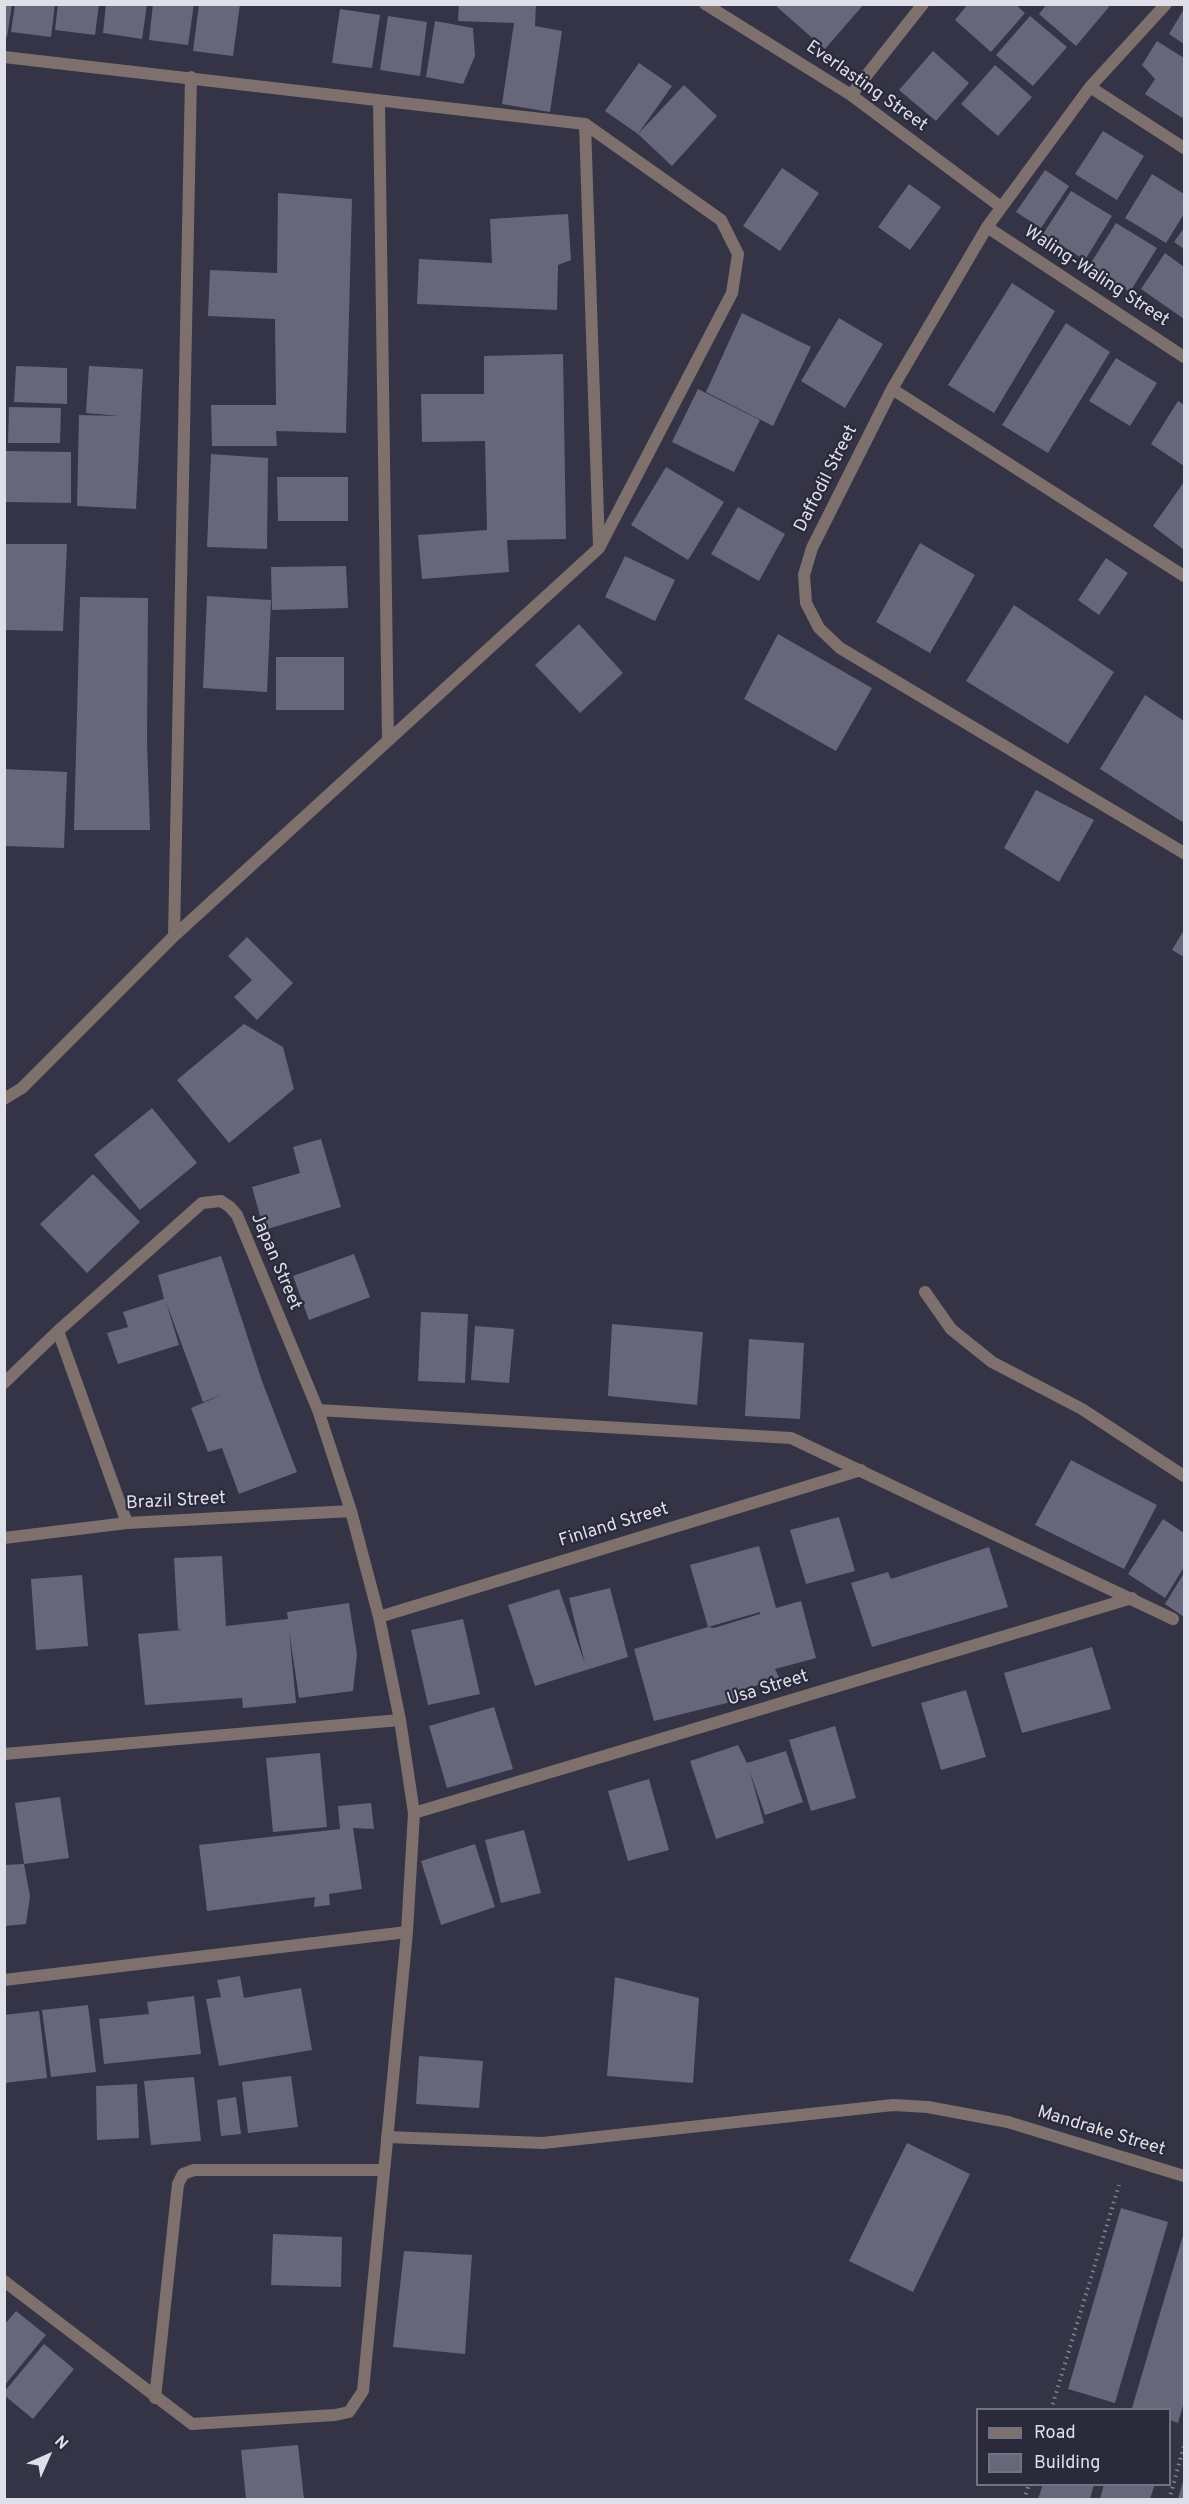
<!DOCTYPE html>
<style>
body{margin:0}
#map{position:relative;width:1189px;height:2504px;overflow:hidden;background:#353446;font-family:Overpass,sans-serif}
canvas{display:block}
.frame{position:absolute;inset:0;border:6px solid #dfdfea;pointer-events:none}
.legend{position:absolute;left:976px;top:2408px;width:195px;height:78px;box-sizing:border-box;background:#2b2a3b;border:2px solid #737281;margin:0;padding:8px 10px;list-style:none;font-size:18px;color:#dfdfea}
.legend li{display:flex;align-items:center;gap:12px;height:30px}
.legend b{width:30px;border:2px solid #737281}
.north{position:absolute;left:18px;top:2426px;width:60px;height:60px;-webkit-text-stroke:4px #2b2a3b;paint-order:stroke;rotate:45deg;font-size:16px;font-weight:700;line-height:24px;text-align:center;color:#dfdfea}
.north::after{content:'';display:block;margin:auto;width:21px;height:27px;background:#dfdfea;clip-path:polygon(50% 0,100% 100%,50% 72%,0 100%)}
</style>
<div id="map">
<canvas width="1189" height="2504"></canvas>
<div class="frame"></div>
<ul class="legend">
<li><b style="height:8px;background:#7e706c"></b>Road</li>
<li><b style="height:16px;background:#67677b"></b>Building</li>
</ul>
<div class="north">N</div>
</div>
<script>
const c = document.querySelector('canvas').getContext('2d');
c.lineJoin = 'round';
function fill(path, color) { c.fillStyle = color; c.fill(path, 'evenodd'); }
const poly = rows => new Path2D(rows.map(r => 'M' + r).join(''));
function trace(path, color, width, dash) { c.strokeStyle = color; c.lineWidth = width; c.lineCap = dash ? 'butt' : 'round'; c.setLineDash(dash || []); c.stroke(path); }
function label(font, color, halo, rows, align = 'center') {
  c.font = font + ' Overpass,sans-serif'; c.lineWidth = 4.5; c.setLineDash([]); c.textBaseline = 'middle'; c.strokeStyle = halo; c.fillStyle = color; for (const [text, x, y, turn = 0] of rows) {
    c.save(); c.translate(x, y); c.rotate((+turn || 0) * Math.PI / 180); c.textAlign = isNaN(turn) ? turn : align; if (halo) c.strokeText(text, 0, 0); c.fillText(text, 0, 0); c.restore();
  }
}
const building = poly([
 [4,4,12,4,7,37,4,37],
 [15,4,55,4,51,37,11,32],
 [58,4,99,4,95,35,55,30],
 [106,4,147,4,142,39,103,33],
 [153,4,194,4,188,45,149,40],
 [199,4,240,4,233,56,193,51],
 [459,4,536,4,535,26,562,31,550,112,502,104,514,23,458,21],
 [779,4,864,4,825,49,777,7],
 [968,4,1015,4,1025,13,991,52,955,20],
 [1047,4,1106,4,1109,7,1076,46,1039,14],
 [340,9,380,15,372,68,332,63],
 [1184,9,1184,44,1169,34],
 [388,16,427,22,420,76,380,70],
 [1030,16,1067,47,1033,86,996,55],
 [435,21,473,28,475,56,463,84,426,77],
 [1157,41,1184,58,1184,119,1145,94,1155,79,1142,65],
 [933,51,969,83,936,121,899,90],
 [639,63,672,86,638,134,605,111],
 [995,65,1032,97,998,136,961,104],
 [684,85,717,116,672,166,638,134],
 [1103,131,1144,156,1117,200,1075,174],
 [782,168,819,193,780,251,743,226],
 [1045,170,1069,186,1041,228,1016,212],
 [1152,174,1184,194,1184,214,1166,243,1125,218],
 [909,184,941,207,910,250,878,227],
 [1071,191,1112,216,1085,260,1043,234],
 [278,193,352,199,346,433,276,431,277,446,212,446,211,405,276,405,275,319,208,316,210,270,277,273],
 [568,214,571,260,558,265,557,310,417,304,419,259,492,263,490,219],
 [1116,223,1157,248,1130,292,1089,266],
 [1184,228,1184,249,1174,242],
 [1165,253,1184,267,1184,319,1141,289],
 [1012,283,1055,311,994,413,948,385],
 [742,313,811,347,773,426,706,392],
 [839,318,883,344,845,408,801,381],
 [1066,323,1110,352,1048,453,1002,425],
 [563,354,566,539,507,540,509,572,422,579,418,535,487,530,485,441,422,442,421,394,484,394,484,356],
 [1116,358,1157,383,1130,426,1089,401],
 [16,366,67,368,67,404,14,402],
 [89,366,143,369,136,509,77,506,79,415,120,416,86,413],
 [698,389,760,420,734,472,672,442],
 [1178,401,1184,405,1184,466,1151,444],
 [9,407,61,408,60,443,8,443],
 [5,451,71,452,71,503,5,502],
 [211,454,268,458,267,549,207,547],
 [666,467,724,502,688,560,631,525],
 [277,477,348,477,348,521,278,521],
 [1184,482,1184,550,1153,526],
 [738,507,785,534,759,581,711,554],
 [920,543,975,575,930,653,876,622],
 [4,544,67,544,63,631,4,630],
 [625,556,675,580,655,621,605,597],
 [1106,558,1128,573,1099,615,1078,600],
 [346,566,348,608,272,610,271,567],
 [207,596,271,600,267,692,203,688],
 [80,597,148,598,147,741,150,830,74,830],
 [1014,605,1114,672,1068,744,966,681],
 [579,624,623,673,580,713,535,665],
 [778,634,872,688,836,751,744,699],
 [276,657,344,657,344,710,276,710],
 [1145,695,1184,721,1184,823,1100,769],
 [4,769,67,772,64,848,4,846],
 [1036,790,1094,820,1059,882,1004,848],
 [1184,930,1184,957,1172,950],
 [247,937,293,983,257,1020,234,997,252,980,228,956],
 [244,1024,283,1047,294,1089,229,1143,177,1080],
 [152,1108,197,1163,140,1210,94,1155],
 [321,1139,341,1207,264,1230,252,1187,300,1173,293,1147],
 [93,1174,140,1222,87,1273,40,1224],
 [354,1254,370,1297,309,1320,293,1276],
 [221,1256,262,1381,297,1472,239,1494,222,1448,208,1452,191,1408,224,1394,203,1402,166,1302,179,1345,118,1364,107,1333,128,1327,123,1312,164,1299,158,1275],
 [421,1312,468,1314,465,1383,418,1381],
 [612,1324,703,1332,697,1405,608,1396],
 [475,1326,514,1329,509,1383,471,1380],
 [749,1339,804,1343,800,1419,745,1416],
 [1071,1460,1157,1505,1124,1569,1035,1525],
 [839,1517,855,1571,806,1584,790,1530],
 [1163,1519,1184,1533,1184,1567,1165,1598,1128,1574],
 [759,1546,776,1608,801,1601,816,1658,775,1669,780,1679,733,1692,735,1701,654,1721,634,1649,708,1627,690,1565],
 [760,1612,760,1614,714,1628,708,1627],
 [989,1547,1008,1607,872,1647,851,1583,888,1572,891,1579],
 [222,1556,226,1626,288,1619,287,1612,349,1603,357,1654,353,1691,299,1698,289,1630,296,1703,243,1708,242,1698,145,1705,138,1634,182,1630,178,1629,174,1558],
 [1184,1573,1184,1617,1165,1604],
 [82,1575,88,1646,36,1650,31,1579],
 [610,1588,628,1657,535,1686,508,1605,559,1589,585,1664,569,1598],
 [463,1619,480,1694,428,1705,411,1630],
 [1092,1647,1111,1709,1022,1733,1004,1673],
 [966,1690,986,1757,941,1770,921,1703],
 [494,1707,513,1769,447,1788,429,1726],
 [835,1726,856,1798,811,1811,789,1740],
 [738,1745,747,1763,786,1751,803,1802,765,1815,750,1772,764,1823,716,1839,690,1761],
 [320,1753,327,1827,273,1832,266,1758],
 [649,1779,669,1850,628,1861,608,1791],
 [60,1797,69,1858,24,1864,15,1803],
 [371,1803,374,1829,353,1828,362,1889,329,1894,330,1905,314,1907,315,1897,207,1911,199,1845,340,1829,338,1806],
 [524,1830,541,1893,501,1903,485,1840],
 [475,1844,495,1907,441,1925,421,1861],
 [24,1864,30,1896,26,1924,4,1926,4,1865],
 [240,1976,244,1998,301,1988,312,2050,219,2066,206,1999,221,1997,217,1980],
 [615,1977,699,1998,693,2083,607,2076],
 [194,1996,201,2054,104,2064,99,2019,149,2014,147,2002],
 [88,2005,96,2072,51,2077,42,2010],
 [39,2011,47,2078,4,2083,4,2015],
 [419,2056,483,2061,479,2108,416,2104],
 [291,2076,298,2127,248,2133,242,2082],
 [194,2077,201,2141,151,2145,144,2081],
 [137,2084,139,2138,97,2140,96,2086],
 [236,2097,241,2134,221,2136,217,2100],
 [907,2143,970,2174,913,2292,849,2261],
 [1121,2208,1168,2222,1115,2403,1068,2389],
 [1184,2232,1184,2402,1178,2423,1170,2420,1170,2409,1132,2408],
 [273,2234,342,2237,341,2287,271,2285],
 [404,2251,472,2255,465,2354,393,2347],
 [16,2311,46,2335,4,2386,4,2325],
 [44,2344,74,2369,33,2419,4,2395,4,2392],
 [298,2445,304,2499,246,2499,241,2450],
 [1184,2478,1184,2499,1178,2499],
 [1043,2484,1094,2484,1090,2499,1038,2499],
 [1104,2484,1155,2484,1150,2499,1100,2499]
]);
const path = poly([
 [1051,2410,1119,2185],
 [1024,2500,1029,2484],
 [1169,2500,1184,2446]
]);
const lane = poly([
 [925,1292,951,1329,992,1362,1082,1409,1184,1476],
 [387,2137,543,2143,893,2105,928,2107,1008,2122]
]);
const street = poly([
 [705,4,851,95,1001,207],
 [1166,4,1090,87,987,227,892,389,812,548,804,575,806,603,819,628,840,648,1184,853],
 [4,57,585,124,721,220,738,254,732,293,599,548,174,936,22,1088,4,1099],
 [1090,87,1184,148],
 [851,95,923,4],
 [379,102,388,740],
 [585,124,599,547],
 [987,227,1184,357],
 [892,389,1184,576],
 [174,936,191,77],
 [58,1331,127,1523],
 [4,1383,58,1331,202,1203,221,1201,230,1207,237,1215,318,1410,351,1511,379,1617,400,1720,414,1813,407,1932,363,2391,349,2412,335,2415,192,2424,4,2281],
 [318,1410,791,1438,1173,1619],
 [4,1538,127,1523,351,1511],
 [379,1617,861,1470],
 [4,1754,400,1720],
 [414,1813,1132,1598],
 [4,1980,407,1932],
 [1008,2122,1184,2176],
 [155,2398,178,2184,183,2174,194,2170,384,2170]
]);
const streetNames = [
 ["Everlasting Street",866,87,35],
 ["Waling-Waling Street",1096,277,33],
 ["Daffodil Street",827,479,-63],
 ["Japan Street",275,1262,67],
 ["Brazil Street",176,1502,-3],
 ["Finland Street",614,1526,-17],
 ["Usa Street",768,1689,-17],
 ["Mandrake Street",1101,2132,17]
];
fill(building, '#67677b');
trace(path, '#828291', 4, [1.5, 4.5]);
trace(lane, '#7e706c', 12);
trace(street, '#7e706c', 12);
label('18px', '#dfdfea', '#2b2a3b', streetNames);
</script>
